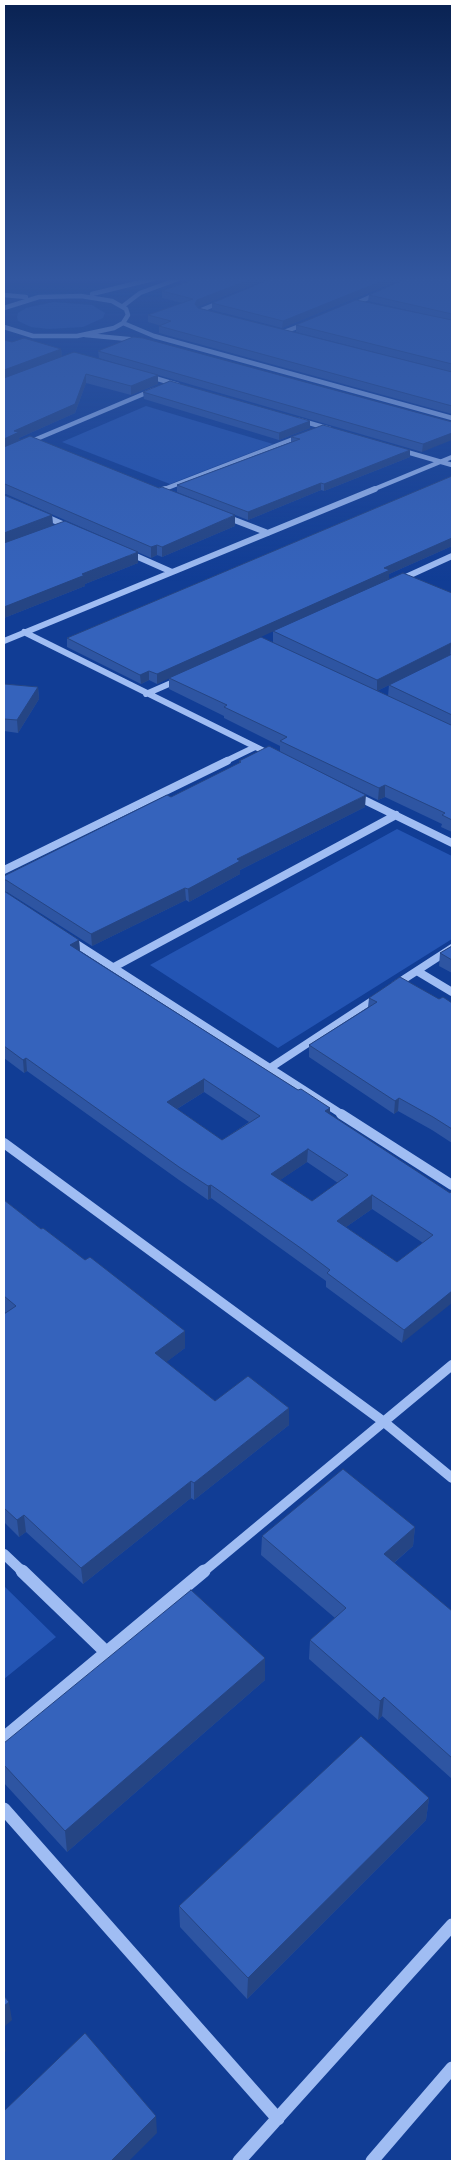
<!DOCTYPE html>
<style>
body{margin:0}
#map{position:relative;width:456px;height:2165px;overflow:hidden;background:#113d95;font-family:Karla,sans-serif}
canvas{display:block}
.frame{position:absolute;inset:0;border:5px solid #fff;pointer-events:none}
</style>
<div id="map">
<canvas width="456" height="2165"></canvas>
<div class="frame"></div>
</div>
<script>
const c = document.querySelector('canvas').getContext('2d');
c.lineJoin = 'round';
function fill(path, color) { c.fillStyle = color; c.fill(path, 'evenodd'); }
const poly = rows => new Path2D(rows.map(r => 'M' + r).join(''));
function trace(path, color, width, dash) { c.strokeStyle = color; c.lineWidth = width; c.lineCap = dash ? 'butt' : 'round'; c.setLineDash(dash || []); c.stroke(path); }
const green = poly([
 [53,302,92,305,105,313,103,318,83,327,49,329,31,327,18,321,17,317,18,313,26,308],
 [146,406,273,444,170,484,62,442],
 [397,829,452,856,452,939,278,1048,150,965],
 [4,1586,56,1637,4,1679]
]);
const minorFar4 = poly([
 [92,294,153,279],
 [4,295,26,297],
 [123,306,140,293,178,279],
 [350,306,379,293],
 [4,308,39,297,81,296,112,301,126,309,128,315,123,323,114,328,77,336,33,336,4,327],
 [199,311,221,302],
 [123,323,154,336,452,418],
 [284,332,305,324],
 [85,335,139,340],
 [148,376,178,385],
 [299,420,330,429],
 [27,443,153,390],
 [400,450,452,465],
 [162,490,301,436],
 [372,490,452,457]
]);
const minorFar3 = poly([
 [159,491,165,489],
 [42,515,69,527],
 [224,516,268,533],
 [129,553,172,572],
 [397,581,452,556],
 [24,632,272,755],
 [4,641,375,489],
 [146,694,178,680],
 [224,762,255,747]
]);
const minorFar2 = poly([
 [356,796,452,843],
 [4,870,227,761],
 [69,939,343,1115],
 [114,967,396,815],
 [417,971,452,992],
 [395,985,452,948],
 [270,1068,378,997]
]);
const minorFar1 = poly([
 [341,1114,452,1185],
 [4,1143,384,1422,452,1478],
 [4,1554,23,1572],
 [203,1572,452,1365]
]);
const minor = poly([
 [22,1571,106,1652],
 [4,1738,204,1571],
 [4,1809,278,2119],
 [239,2161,452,1925],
 [372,2161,452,2068]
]);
const wall = poly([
 [195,279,268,279,197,307,198,308,452,372,452,414,159,333,159,326,161,326,148,322,148,315,182,303,162,298,162,291],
 [271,279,403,279,282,328,212,310,212,303],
 [452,279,452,372,296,332,296,325,428,315,368,301,369,295],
 [4,340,12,342,61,349,62,357,129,367,99,358,98,351,452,422,422,452,158,375,158,384,131,395,86,383,75,413,19,438,20,441,235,526,162,557,157,555,151,558,6,494,4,495,52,515,53,526,138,563,85,584,85,586,4,618],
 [143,392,310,421,310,428,279,440,144,399],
 [291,437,410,457,324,491,321,490,248,520,177,492,177,485,291,442],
 [452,476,452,546,389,574,389,579,255,639,273,642,273,631,452,593,452,832,441,827,442,824,385,797,378,800,322,773,365,807,240,870,240,874,189,902,186,900,92,946,7,892,5,892,79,940,80,951,298,1090,330,1108,330,1114,450,1193,402,1343,326,1287,326,1281,301,1263,211,1198,208,1200,179,1180,27,1071,24,1073,4,1058,4,876,171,797,239,763,239,761,280,752,280,746,224,718,224,716,169,689,169,678,157,684,149,680,141,684,67,647,67,638],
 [450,655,451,655,389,685,388,696,377,691],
 [204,1092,249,1122,222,1140,177,1109],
 [307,1162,338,1183,312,1201,280,1180],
 [372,1209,423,1243,397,1262,346,1227],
 [4,684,38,687,39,699,18,733,4,731],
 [452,946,452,973,439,966,440,953],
 [369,998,439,999,452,1003,452,1143,432,1130,398,1111,394,1114,309,1057,309,1045,368,1007],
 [4,1200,41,1229,185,1331,185,1348,166,1362,215,1401,289,1408,289,1425,194,1500,191,1498,83,1584,26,1532,19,1537,4,1522,4,1314,6,1313,4,1311],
 [415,1527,413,1546,394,1563,452,1611,452,1779,382,1716,378,1720,309,1659,310,1640,335,1618,261,1555,262,1536],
 [265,1658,265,1680,67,1852,4,1783,4,1743],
 [429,1798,426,1820,247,1999,180,1927,179,1906]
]);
const shadedWall = poly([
 [251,279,268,279,197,307,195,304,197,300],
 [387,279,403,279,282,328,283,321],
 [61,349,62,358,4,380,4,370],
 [86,374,86,383,75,413,19,438,20,442,4,449,4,439],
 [158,375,158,384,131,395,131,386],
 [310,421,310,428,279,440,279,433],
 [452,433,452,440,422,452,423,444],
 [410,450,410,457,324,491,324,484],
 [321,483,321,490,248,520,248,512],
 [52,515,53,526,4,544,4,533],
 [235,515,235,526,162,557,162,547],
 [452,538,452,546,389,574,389,579,157,684,157,674,384,568],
 [157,545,157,555,151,558,151,547],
 [138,552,138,563,85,584,85,586,4,618,4,607,82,574],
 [451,643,450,655,377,691,377,680],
 [149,671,149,680,141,684,140,675],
 [38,687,39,699,18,733,17,720],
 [385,785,385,797,378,800,379,788],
 [366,795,365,807,240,870,240,874,189,902,188,889,237,859],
 [185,888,186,900,92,946,91,934],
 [79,940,80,953,70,945],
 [26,1058,27,1071,24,1073,23,1060],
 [204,1079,204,1092,167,1115,167,1102],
 [399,1098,398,1111,394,1114,395,1101],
 [330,1108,330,1121,325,1111],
 [308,1149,307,1162,270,1187,271,1174],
 [211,1185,211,1198,208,1200,208,1186],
 [372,1195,372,1209,336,1234,337,1221],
 [452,1291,452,1303,402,1343,404,1330],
 [185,1331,185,1348,156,1370,155,1353],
 [289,1408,289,1425,194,1500,194,1483],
 [191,1481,191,1498,83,1584,81,1568],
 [24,1515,26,1532,19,1537,17,1520],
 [415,1527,413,1546,382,1573,384,1554],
 [265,1658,265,1680,67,1852,65,1831],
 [384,1697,382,1716,378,1720,380,1701],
 [429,1798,426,1820,247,1999,248,1978],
 [9,2002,12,2020,4,2027,4,2006],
 [4,2040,6,2051,4,2053],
 [156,2116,157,2133,129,2161,111,2161]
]);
const building = poly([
 [195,279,251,279,197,300,195,304,198,308,452,372,452,406,159,326,171,321,148,315,193,299,162,291,195,279],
 [271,279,387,279,283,321,212,303,271,279],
 [406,279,452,279,452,314,369,295,406,279],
 [356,300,452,320,452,364,296,325,356,300],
 [133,337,143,338,452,422,452,433,423,444,98,351,133,337],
 [24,338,61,349,4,370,4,340,12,342,24,338],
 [74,352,158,375,131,386,86,374,75,404,14,431,19,432,4,439,4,378,74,352],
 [170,381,310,421,279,433,143,392,170,381],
 [323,425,410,450,324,484,321,483,248,512,177,485,300,439,291,437,323,425],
 [30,436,159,488,162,487,235,515,162,547,157,545,151,547,5,484,4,484,4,447,30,436],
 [452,476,452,538,384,568,390,570,157,674,149,671,140,675,67,638,452,476],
 [4,495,52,515,4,533,4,495],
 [65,521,138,552,82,574,85,575,4,607,4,543,65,521],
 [403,573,452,593,452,644,451,643,377,680,273,631,403,573],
 [261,637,451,725,452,725,452,820,442,815,445,813,385,785,379,788,280,741,287,737,224,707,227,705,169,678,261,637],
 [452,654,452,715,389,685,452,654],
 [4,684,38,687,17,720,4,719,4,684],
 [269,746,366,795,237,859,240,861,188,889,185,888,91,934,6,880,4,880,4,876,167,795,171,797,241,762,239,761,269,746],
 [4,891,79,940,70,945,109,970,298,1090,301,1089,330,1108,325,1111,450,1193,452,1191,452,1291,404,1330,327,1273,330,1270,302,1249,211,1185,208,1186,179,1167,26,1058,23,1060,4,1046,4,891],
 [204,1079,260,1116,222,1140,167,1102,204,1079],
 [308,1149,348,1175,312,1201,271,1174,308,1149],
 [372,1195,433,1235,397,1262,337,1221,372,1195],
 [452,946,452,960,440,953,452,946],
 [400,977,439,999,443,997,452,1003,452,1129,433,1117,399,1098,395,1101,309,1045,377,1002,369,998,400,977],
 [4,1200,41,1229,43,1228,85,1260,90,1257,185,1331,155,1353,215,1401,248,1376,289,1408,194,1483,191,1481,81,1568,24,1515,17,1520,4,1508,4,1314,16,1306,4,1296,4,1200],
 [343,1469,415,1527,384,1554,452,1611,452,1758,384,1697,380,1701,310,1640,346,1608,262,1536,343,1469],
 [191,1590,265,1658,65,1831,4,1765,4,1743,191,1590],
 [361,1736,429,1798,248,1978,179,1906,361,1736],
 [4,1996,9,2002,4,2006,4,1996],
 [85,2033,156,2116,111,2161,4,2161,4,2111,85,2033]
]);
fill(green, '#2455b4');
trace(minorFar4, '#a0bdf3', 4.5);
trace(minorFar3, '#a0bdf3', 6);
trace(minorFar2, '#a0bdf3', 8);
trace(minorFar1, '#a0bdf3', 10);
trace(minor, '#a0bdf3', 13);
fill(wall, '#2e55a2');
fill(shadedWall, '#254584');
fill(building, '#3563bc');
trace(building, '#254584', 1);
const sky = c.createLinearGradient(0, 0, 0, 582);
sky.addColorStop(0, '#092252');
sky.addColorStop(0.48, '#3257a0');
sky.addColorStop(1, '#3257a000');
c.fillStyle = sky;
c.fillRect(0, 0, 456, 582);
</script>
